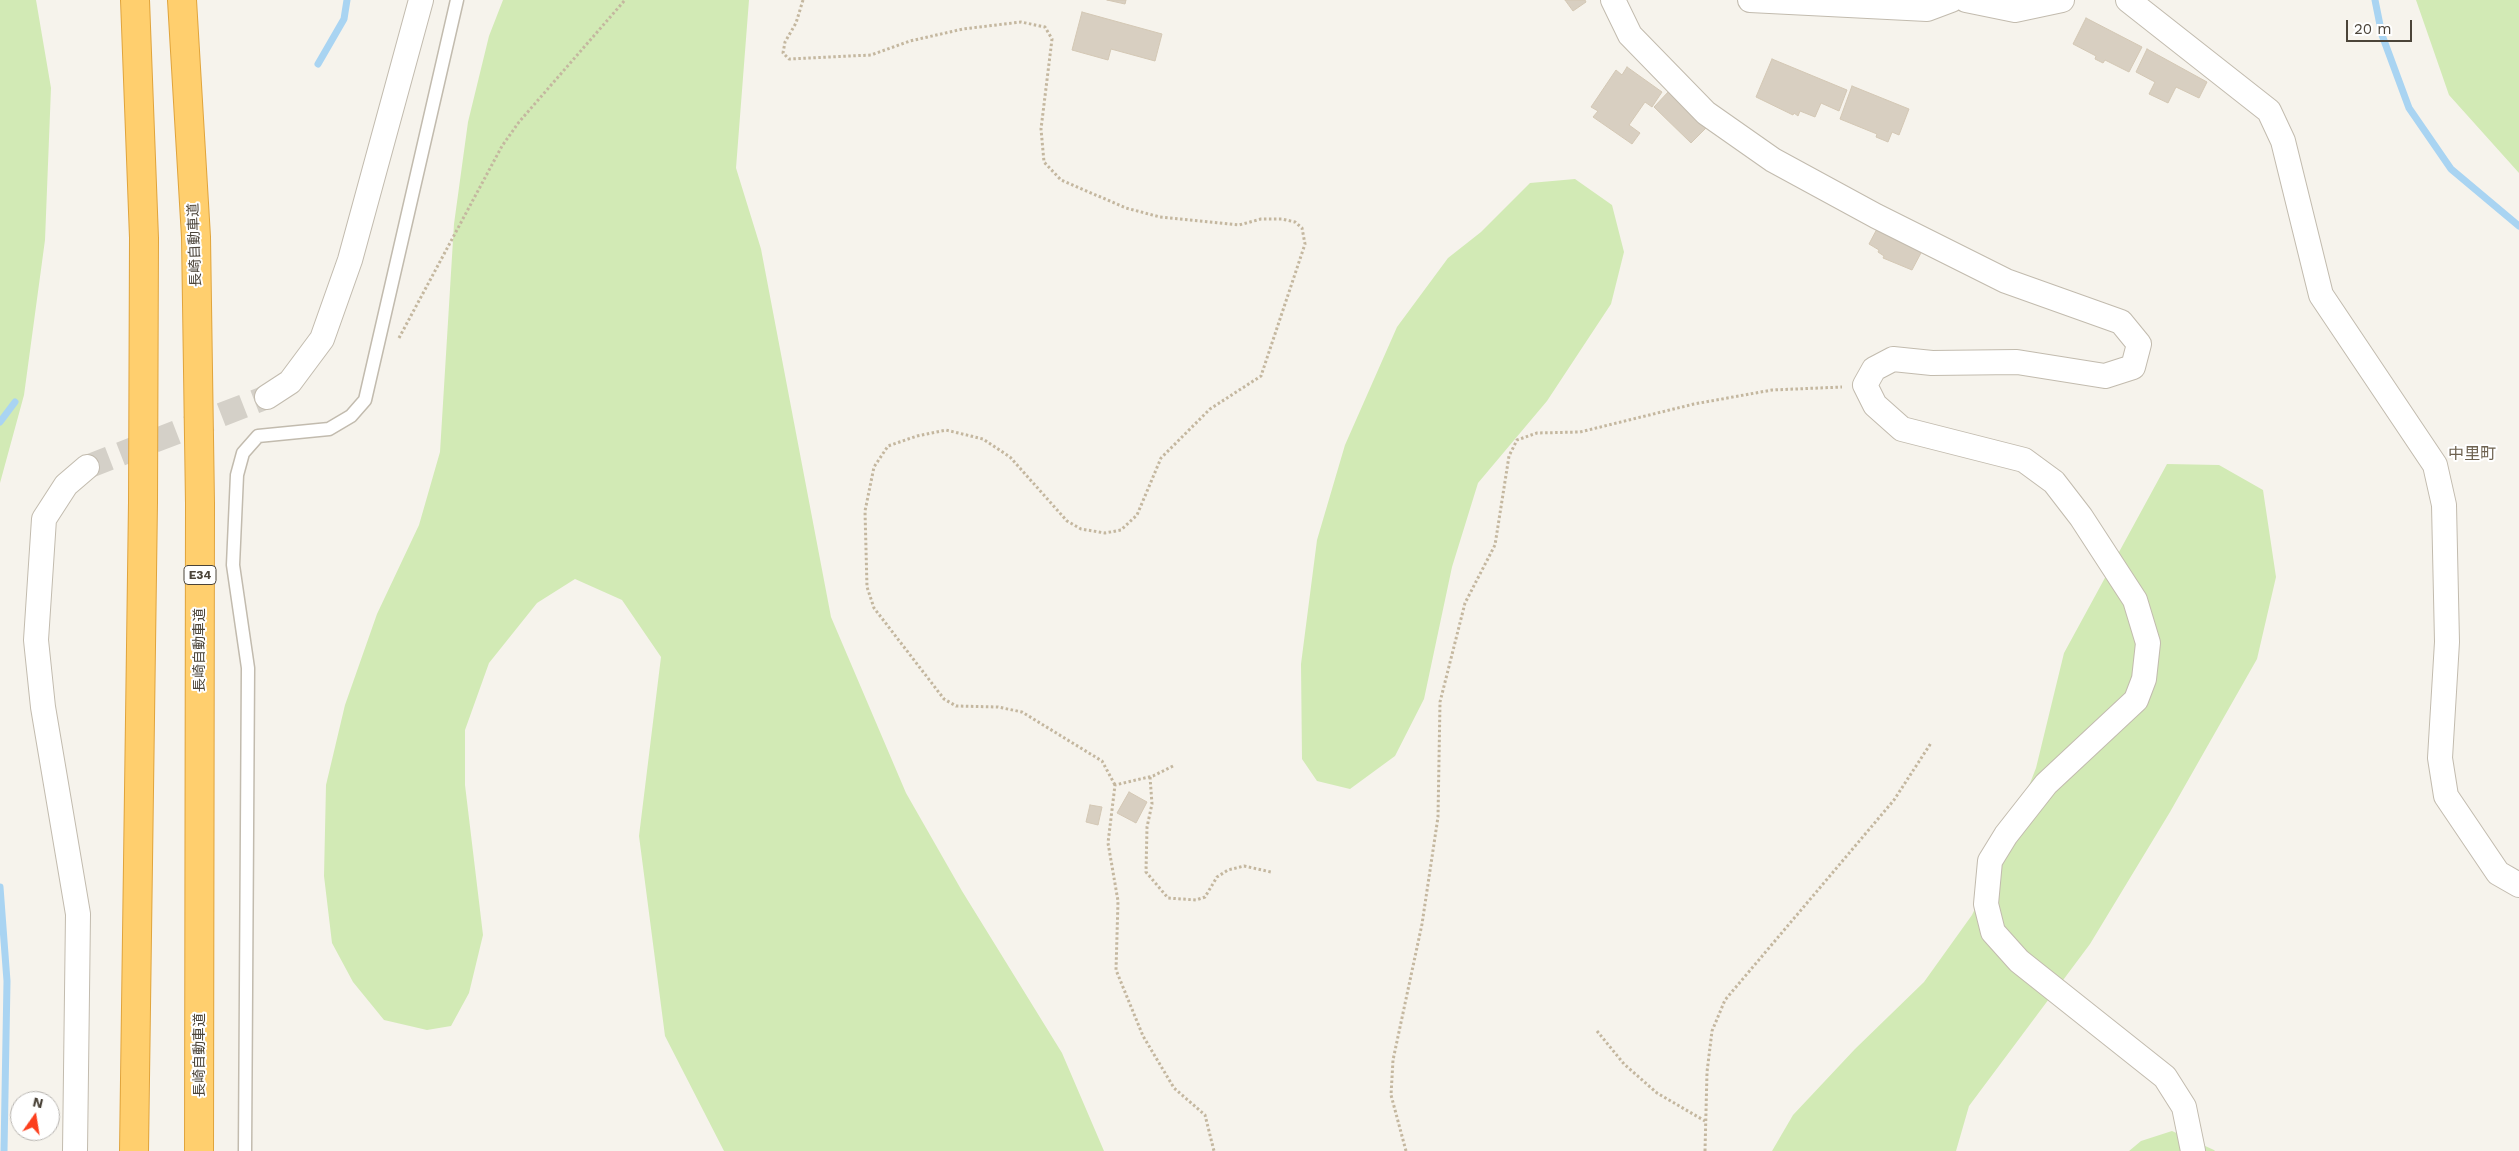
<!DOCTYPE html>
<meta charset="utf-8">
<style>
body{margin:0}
#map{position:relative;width:2519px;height:1151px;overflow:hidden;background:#f6f3ec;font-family:"Work Sans",sans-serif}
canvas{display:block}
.north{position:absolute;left:10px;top:1091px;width:50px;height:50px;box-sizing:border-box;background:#fff;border:1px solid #b7b4b0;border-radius:50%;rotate:13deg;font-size:14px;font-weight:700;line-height:20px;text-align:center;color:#4b4439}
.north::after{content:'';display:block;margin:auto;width:18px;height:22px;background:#fc3f1d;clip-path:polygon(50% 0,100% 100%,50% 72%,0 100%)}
.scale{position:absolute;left:2346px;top:20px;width:66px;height:22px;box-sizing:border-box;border:2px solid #4b4439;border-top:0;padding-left:6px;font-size:15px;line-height:18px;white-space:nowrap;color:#4b4439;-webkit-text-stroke:4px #fff;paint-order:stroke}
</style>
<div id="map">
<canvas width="2519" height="1151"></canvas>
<div class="north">N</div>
<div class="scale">20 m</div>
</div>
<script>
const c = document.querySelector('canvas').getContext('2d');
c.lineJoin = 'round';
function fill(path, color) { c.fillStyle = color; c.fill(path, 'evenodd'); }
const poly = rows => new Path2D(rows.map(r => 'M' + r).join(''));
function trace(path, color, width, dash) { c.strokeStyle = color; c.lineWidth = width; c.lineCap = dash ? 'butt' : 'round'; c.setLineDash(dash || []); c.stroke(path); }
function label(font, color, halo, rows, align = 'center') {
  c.font = font + ' "Work Sans","Noto Sans JP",sans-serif'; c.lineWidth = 4; c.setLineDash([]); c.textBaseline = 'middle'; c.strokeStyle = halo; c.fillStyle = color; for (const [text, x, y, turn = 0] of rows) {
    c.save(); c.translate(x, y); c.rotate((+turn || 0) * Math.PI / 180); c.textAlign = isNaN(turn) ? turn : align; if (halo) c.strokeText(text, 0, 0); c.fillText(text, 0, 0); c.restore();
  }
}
const green = poly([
 [0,0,36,0,51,88,45,240,24,395,0,483],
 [503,0,749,0,736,168,761,249,831,617,906,793,962,891,1062,1053,1104,1151,724,1151,665,1036,639,836,661,657,622,600,575,579,537,603,489,663,465,730,465,785,483,935,469,993,451,1026,427,1030,384,1020,353,982,332,943,324,876,326,785,345,705,377,614,419,525,440,452,454,224,468,122,489,36],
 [2416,0,2519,0,2519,173,2449,95],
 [1575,179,1612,205,1624,252,1611,304,1547,401,1478,483,1452,567,1424,699,1395,756,1350,789,1317,781,1302,759,1301,664,1317,540,1345,445,1397,327,1448,258,1481,232,1530,183],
 [2167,464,2219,465,2263,490,2276,577,2257,659,2170,812,2090,944,1969,1106,1956,1151,1772,1151,1793,1115,1855,1049,1924,982,1972,915,2007,842,2036,768,2064,653],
 [2172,1131,2214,1150,2215,1151,2129,1151,2141,1141]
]);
const stream = poly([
 [2375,0,2382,35,2409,108,2451,169,2519,226],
 [318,64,344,19,347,0],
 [0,422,15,402],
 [0,887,7,981,4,1151]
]);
const building = poly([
 [1107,0,1126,0,1125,4,1107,0],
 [1565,0,1585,0,1586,2,1573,11,1565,0],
 [1082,12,1162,34,1155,61,1111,49,1108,60,1072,50,1082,12],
 [2086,18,2142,47,2129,72,2105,60,2103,63,2095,59,2096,56,2073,44,2086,18],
 [2147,49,2207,82,2199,98,2176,87,2168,103,2149,94,2155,82,2136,72,2147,49],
 [1772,59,1847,90,1839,111,1821,103,1815,117,1800,111,1798,116,1794,113,1793,115,1756,97,1772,59],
 [1627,67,1662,92,1652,107,1645,102,1629,125,1640,133,1632,144,1593,117,1598,111,1591,107,1616,70,1622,75,1627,67],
 [1852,86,1909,109,1899,135,1892,132,1888,142,1876,137,1877,134,1840,119,1852,86],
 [1670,90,1707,127,1691,143,1654,107,1670,90],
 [1878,227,1922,251,1912,270,1883,258,1884,256,1878,252,1879,250,1869,244,1878,227],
 [1129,792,1147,802,1136,823,1117,813,1129,792],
 [1090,805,1102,807,1098,825,1086,822,1090,805]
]);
const minorTunnel = poly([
 [87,467,267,397]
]);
const path = poly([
 [803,0,796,23,785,42,783,53,789,59,871,55,910,41,963,29,1021,22,1045,27,1052,39,1041,129,1044,162,1061,180,1126,208,1160,217,1239,225,1261,219,1282,219,1295,222,1302,228,1305,244,1261,376,1210,409,1161,458,1137,515,1121,530,1105,533,1081,529,1067,521,1010,457,983,439,946,430,917,436,888,446,874,467,865,511,867,587,874,608,944,699,956,706,998,707,1022,712,1102,761,1115,785],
 [399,338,502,146,519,122,625,0],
 [1173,766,1153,776,1115,785,1108,843,1118,901,1116,970,1143,1036,1174,1088,1205,1115,1214,1151],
 [1150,777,1152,804,1147,827,1146,872,1168,898,1196,900,1205,897,1217,877,1228,870,1244,866,1271,872],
 [1597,1031,1624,1064,1657,1093,1705,1121],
 [1406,1151,1391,1095,1393,1060,1422,924,1438,817,1440,702,1465,603,1495,545,1509,456,1517,440,1537,433,1580,432,1694,404,1772,390,1842,387],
 [1705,1151,1707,1072,1712,1031,1725,1000,1894,800,1931,743]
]);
const service = poly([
 [245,1151,248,668,233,565,237,475,243,453,258,436,329,429,351,416,365,400,457,0]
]);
const minor = poly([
 [1613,0,1630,35,1706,113,1773,160,1876,216,2006,281,2121,322,2139,344,2133,367,2105,376,2017,362,1932,363,1893,359,1874,369,1865,385,1875,405,1902,429,2024,460,2054,482,2081,517,2135,600,2148,643,2144,679,2136,700,2046,784,2006,835,1990,861,1986,904,1993,932,2019,961,2165,1077,2184,1107,2193,1151],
 [1750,0,1927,9,1951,0],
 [1966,0,2015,10,2062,0],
 [2128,0,2269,111,2283,141,2321,295,2435,465,2444,505,2447,642,2440,758,2446,796,2498,873,2519,885],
 [267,397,290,382,322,339,350,260,421,0],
 [75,1151,78,914,43,707,36,640,44,519,66,485,87,467]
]);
const motorway = poly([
 [182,0,196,237,200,504,199,1151],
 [134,1151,143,502,144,238,135,0]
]);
const shields = [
 [200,575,32]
];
const shieldNames = [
 ["E34",200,575]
];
const streetNames = [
 ["長崎自動車道",195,245,-92],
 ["長崎自動車道",200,650,-90],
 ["長崎自動車道",200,1055,-90]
];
const quarterNames = [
 ["中里町",2472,454]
];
fill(green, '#d2eab5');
trace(stream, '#a9d4f2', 7);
fill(building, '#d8cfc1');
trace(building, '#d3c7b4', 1);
trace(minorTunnel, '#d4d0c8', 24, [24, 12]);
trace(service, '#c2bbae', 15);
trace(minor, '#c2bbae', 26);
trace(motorway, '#e0a43c', 30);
trace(path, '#c4b79f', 3, [2.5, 2.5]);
trace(service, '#fff', 12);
trace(minor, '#fff', 24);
trace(motorway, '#ffcf6e', 28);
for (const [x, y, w] of shields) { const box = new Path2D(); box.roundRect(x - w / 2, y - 9.5, w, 19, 4); c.fillStyle = '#fff'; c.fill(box); trace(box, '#4b4439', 1); }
label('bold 12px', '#4b4439', null, shieldNames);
label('14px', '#4b4439', '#fff', streetNames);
label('16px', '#6e6250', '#fff', quarterNames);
</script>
